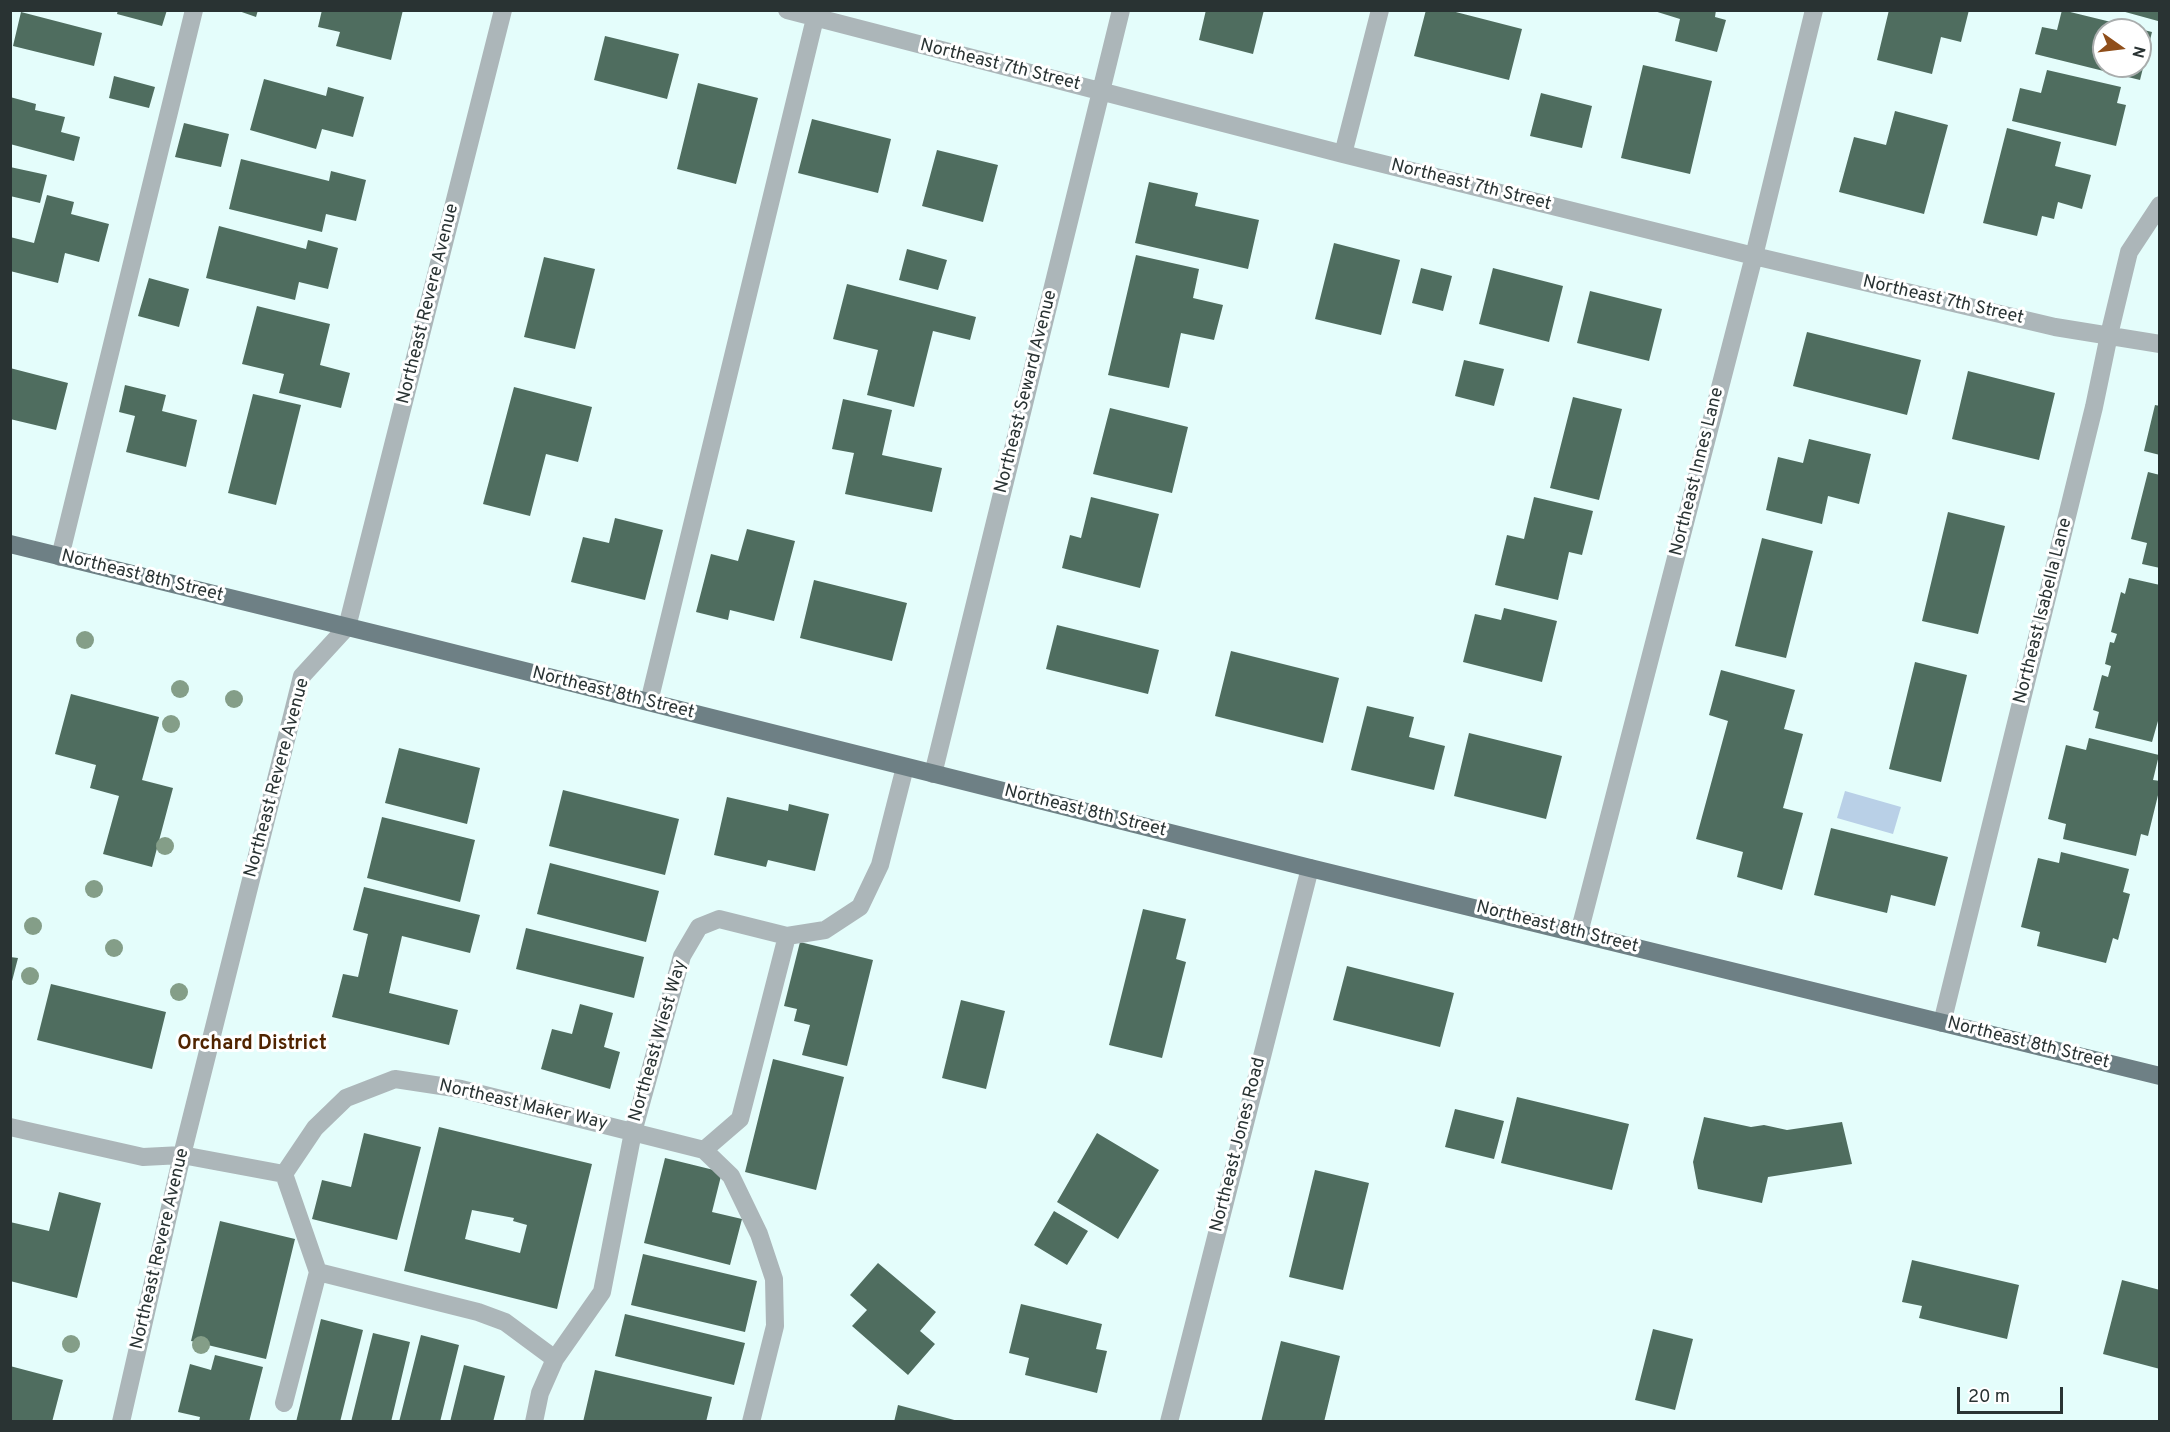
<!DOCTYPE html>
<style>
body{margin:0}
#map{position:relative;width:2170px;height:1432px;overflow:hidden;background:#e4fdfb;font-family:Overpass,sans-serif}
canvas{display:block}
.frame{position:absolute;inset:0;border:12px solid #293333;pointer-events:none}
.north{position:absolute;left:2092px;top:18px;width:60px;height:60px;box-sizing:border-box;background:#fff;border:2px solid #a9adad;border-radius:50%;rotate:104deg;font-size:16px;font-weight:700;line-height:24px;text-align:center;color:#293333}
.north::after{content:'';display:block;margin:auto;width:21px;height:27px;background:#8f4e1a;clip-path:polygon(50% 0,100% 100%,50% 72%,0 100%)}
.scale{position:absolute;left:1957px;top:1387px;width:106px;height:27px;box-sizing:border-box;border:3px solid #293333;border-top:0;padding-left:8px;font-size:18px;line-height:21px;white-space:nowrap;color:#293333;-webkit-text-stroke:4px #fff;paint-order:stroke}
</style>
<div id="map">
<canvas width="2170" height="1432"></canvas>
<div class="frame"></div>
<div class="north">N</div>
<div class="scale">20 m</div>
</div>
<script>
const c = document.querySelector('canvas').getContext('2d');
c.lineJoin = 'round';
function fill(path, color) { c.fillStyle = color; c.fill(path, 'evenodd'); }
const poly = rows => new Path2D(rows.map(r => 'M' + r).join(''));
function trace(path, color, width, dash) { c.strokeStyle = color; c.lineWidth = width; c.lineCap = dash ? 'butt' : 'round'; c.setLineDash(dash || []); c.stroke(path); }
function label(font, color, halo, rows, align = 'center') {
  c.font = font + ' Overpass,sans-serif'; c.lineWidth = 6; c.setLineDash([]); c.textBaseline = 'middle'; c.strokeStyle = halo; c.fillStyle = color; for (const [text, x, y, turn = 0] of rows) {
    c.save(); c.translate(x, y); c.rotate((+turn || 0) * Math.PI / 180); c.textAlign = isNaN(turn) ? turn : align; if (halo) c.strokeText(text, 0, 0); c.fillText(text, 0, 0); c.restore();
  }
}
const water = poly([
 [1845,791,1901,807,1893,834,1837,818]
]);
const building = poly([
 [118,10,167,10,162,26,117,14],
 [236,10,258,10,256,17],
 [322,10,403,10,391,60,336,46,340,32,318,27],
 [1206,10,1264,10,1253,54,1199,40],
 [1426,10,1448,10,1522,29,1509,80,1414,56],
 [1651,10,1716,10,1715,17,1726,20,1717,52,1675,41,1680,19],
 [1889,10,1969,10,1961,42,1941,37,1932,74,1877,60],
 [2062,10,2152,32,2140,80,2035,54,2042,27,2057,30],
 [2104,30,2140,30,2140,66,2104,66],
 [2118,10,2160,10,2160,14,2158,21],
 [21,12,102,33,94,66,13,46],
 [605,36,679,54,667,99,594,80],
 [1643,65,1712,81,1690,174,1621,158],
 [2047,70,2121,87,2117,103,2126,105,2116,146,2012,121,2020,88,2041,93],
 [114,76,155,87,149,108,109,98],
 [264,79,326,96,328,87,364,97,353,137,322,129,316,149,250,130],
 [698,83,758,98,736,184,677,169],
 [1541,93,1592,106,1582,148,1530,136],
 [10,97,36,104,35,110,65,117,61,132,80,137,74,161,10,144],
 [1895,111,1948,125,1924,214,1839,192,1854,137,1886,145],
 [812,119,891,139,878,193,798,173],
 [184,123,229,134,221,167,175,157],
 [2007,128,2061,142,2055,166,2091,175,2082,209,2058,202,2054,219,2042,216,2037,236,1983,223],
 [937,150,998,165,983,222,922,206],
 [241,159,329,181,331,171,366,180,356,221,326,214,322,232,229,209],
 [10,167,47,175,40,203,10,196],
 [1149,182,1198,193,1195,206,1259,220,1248,269,1135,243],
 [47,195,74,202,71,214,109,224,99,262,65,253,58,283,10,271,10,237,34,243],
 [219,226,306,249,308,240,338,248,328,289,299,282,295,300,206,278],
 [1334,243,1400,260,1381,335,1315,319],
 [907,249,947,260,938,290,899,280],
 [1136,255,1199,269,1193,298,1223,305,1214,340,1181,333,1169,388,1108,375],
 [544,257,595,269,575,349,524,337],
 [1421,268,1452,276,1443,311,1412,303],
 [1493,268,1563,286,1549,342,1479,324],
 [149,278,189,289,179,327,138,316],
 [847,284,976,317,970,340,933,331,914,407,867,395,878,350,833,339],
 [1590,291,1662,309,1649,361,1577,343],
 [257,306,330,324,320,365,350,373,341,408,279,393,284,374,242,364],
 [1807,332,1921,360,1907,415,1793,386],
 [1464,360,1504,369,1494,406,1455,396],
 [10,368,68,383,56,430,10,419],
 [1968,371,2055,393,2039,460,1952,439],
 [125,385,166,395,162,411,197,420,186,467,126,452,135,416,119,412],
 [514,387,592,407,578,462,546,454,530,516,483,504],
 [253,394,301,405,276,505,228,493],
 [1573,397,1622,409,1599,500,1550,488],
 [843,399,892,410,882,455,942,468,932,512,845,494,854,453,832,449],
 [2155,405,2160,406,2160,455,2144,451],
 [1110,408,1188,427,1172,493,1093,474],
 [1809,439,1871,454,1859,504,1828,496,1822,524,1766,510,1778,457,1803,463],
 [2148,472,2160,475,2160,568,2142,564,2147,543,2131,539],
 [1091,497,1159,514,1140,588,1062,568,1070,535,1081,538],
 [1534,497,1593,511,1582,555,1569,552,1558,600,1495,585,1507,535,1524,539],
 [1948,512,2005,526,1978,634,1922,621],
 [615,518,663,530,645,600,571,582,583,537,609,543],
 [747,529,795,541,774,621,730,610,728,620,696,612,711,554,738,561],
 [1762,538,1813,551,1786,658,1735,646],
 [2129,578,2160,585,2160,714,2152,742,2095,728,2099,712,2093,710,2102,675,2108,677,2111,666,2105,664,2110,642,2114,643,2117,634,2111,632,2121,592,2125,594],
 [814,580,907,603,892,661,800,638],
 [1504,608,1557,621,1542,682,1463,662,1475,614,1501,620],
 [1057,625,1159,650,1148,694,1046,669],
 [1231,651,1339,678,1323,743,1215,716],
 [1915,662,1967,675,1941,782,1889,769],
 [1721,670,1795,690,1784,729,1803,734,1783,808,1803,813,1782,890,1737,877,1743,852,1696,839,1728,721,1709,715],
 [71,694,159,717,142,780,173,788,152,867,103,854,119,796,90,788,96,765,55,754],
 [1367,706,1414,717,1409,737,1445,746,1434,790,1351,770],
 [1469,733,1562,756,1546,819,1454,796],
 [2089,738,2159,755,2153,780,2160,781,2160,787,2148,836,2141,834,2136,856,2063,839,2066,824,2048,819,2066,745,2086,750],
 [399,748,480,768,467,824,385,803],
 [563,790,679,819,665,875,549,846],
 [727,797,788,811,789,804,829,814,815,871,768,860,766,867,714,855],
 [382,817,475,840,460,902,367,878],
 [1831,828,1948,857,1935,906,1891,895,1887,913,1814,895],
 [2061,852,2129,869,2123,892,2130,894,2118,940,2113,938,2106,963,2037,946,2040,932,2021,927,2038,858,2059,863],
 [550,863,659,891,646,942,537,914],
 [364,887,480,915,470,953,402,936,389,993,458,1010,449,1045,332,1017,343,974,358,977,368,934,353,930],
 [1143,909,1186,919,1176,959,1186,962,1162,1058,1109,1045],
 [526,928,644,957,634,998,516,969],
 [800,942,873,960,847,1066,802,1055,810,1025,794,1021,797,1009,784,1006],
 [10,957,18,958,11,985,10,985],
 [1347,966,1454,993,1440,1047,1333,1020],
 [51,984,166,1012,152,1069,37,1040],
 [961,1000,1005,1011,986,1089,942,1078],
 [580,1004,613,1013,604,1047,620,1052,610,1089,541,1069,552,1029,572,1034],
 [773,1059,844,1077,816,1190,745,1172],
 [1517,1097,1629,1124,1612,1190,1501,1163],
 [1455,1109,1504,1121,1494,1159,1445,1147],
 [1704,1117,1751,1127,1764,1125,1787,1130,1842,1122,1852,1164,1768,1177,1762,1203,1698,1189,1693,1162],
 [439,1127,592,1164,557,1309,404,1271],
 [472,1210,514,1218,513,1221,527,1225,520,1253,465,1239],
 [364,1133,421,1147,397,1240,312,1219,322,1180,351,1187],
 [1097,1133,1159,1170,1118,1239,1057,1202],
 [665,1158,722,1172,712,1212,742,1219,730,1265,644,1243],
 [1315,1170,1369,1183,1343,1290,1289,1277],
 [59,1192,101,1203,77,1298,10,1281,10,1222,49,1231],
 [1054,1211,1088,1231,1067,1265,1034,1245],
 [220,1221,295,1239,266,1359,191,1341],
 [643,1254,757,1281,745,1332,631,1305],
 [1912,1260,2019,1285,2007,1339,1919,1318,1922,1306,1902,1302],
 [878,1263,936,1312,920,1331,935,1344,908,1375,852,1326,867,1310,850,1295],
 [2122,1280,2160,1290,2160,1369,2103,1354],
 [1021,1304,1102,1324,1096,1349,1107,1351,1097,1393,1025,1375,1029,1358,1009,1353],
 [625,1314,745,1343,734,1385,615,1356],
 [321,1319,363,1330,340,1422,296,1422],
 [1653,1329,1693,1339,1675,1410,1635,1400],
 [373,1333,410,1342,391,1422,351,1422],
 [421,1335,459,1345,440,1422,399,1422],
 [1281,1341,1340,1356,1324,1422,1261,1422],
 [215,1355,263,1367,249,1422,199,1422,200,1417,178,1412,190,1364,211,1370],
 [464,1365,505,1376,493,1422,450,1422],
 [10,1366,63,1380,52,1422,10,1422],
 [595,1370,712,1397,706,1422,583,1422],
 [898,1405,958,1421,958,1422,894,1422]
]);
const minor = poly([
 [787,10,1343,154,1754,256,2055,327,2160,344],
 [1343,154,1380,10],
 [60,557,194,10],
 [649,702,817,10],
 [933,774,1121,10],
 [1579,933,1754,256,1814,10],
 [1942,1023,2094,407,2109,335,2129,252,2160,205],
 [10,1127,143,1157,182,1155,284,1174],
 [704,1150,731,1176,759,1234,774,1279,775,1326,751,1422],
 [284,1174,315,1128,346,1098,395,1079,461,1089,704,1150,740,1119,787,936],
 [318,1272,478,1312,505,1322,555,1359],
 [284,1403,318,1272,284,1174],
 [121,1422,182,1155,302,676,347,627,503,10],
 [534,1422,540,1393,555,1359,602,1292,633,1132,682,956,699,927,719,919,787,936,825,930,860,907,880,865,905,767],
 [1169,1422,1310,868]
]);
const major = poly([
 [10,544,409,642,1310,868,2160,1076]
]);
const trees = [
 [85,640],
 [180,689],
 [234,699],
 [171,724],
 [165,846],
 [94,889],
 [33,926],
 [114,948],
 [30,976],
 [179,992],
 [71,1344],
 [201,1345]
];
const streetNames = [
 ["Northeast 7th Street",1000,66,14],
 ["Northeast 7th Street",1471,186,14],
 ["Northeast 7th Street",1943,301,13],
 ["Northeast Revere Avenue",429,304,-76],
 ["Northeast Seward Avenue",1027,392,-76],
 ["Northeast Innes Lane",1698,472,-76],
 ["Northeast 8th Street",142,577,14],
 ["Northeast Isabella Lane",2044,611,-76],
 ["Northeast 8th Street",613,694,14],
 ["Northeast Revere Avenue",278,778,-75],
 ["Northeast 8th Street",1085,812,14],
 ["Northeast 8th Street",1557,928,14],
 ["Northeast Wiest Way",659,1041,-74],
 ["Northeast 8th Street",2028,1044,14],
 ["Northeast Maker Way",523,1106,13],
 ["Northeast Jones Road",1239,1145,-76],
 ["Northeast Revere Avenue",161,1249,-77]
];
const neighbourhoodNames = [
 ["Orchard District",252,1045]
];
fill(water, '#b9d0e7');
fill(building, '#4f6d5f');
trace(minor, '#acb6b9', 18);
trace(major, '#6e8085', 18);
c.fillStyle = '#849e88';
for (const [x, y] of trees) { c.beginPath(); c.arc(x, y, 9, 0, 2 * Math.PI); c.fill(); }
label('18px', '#293333', '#fff', streetNames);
label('bold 20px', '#502400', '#fff', neighbourhoodNames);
</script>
